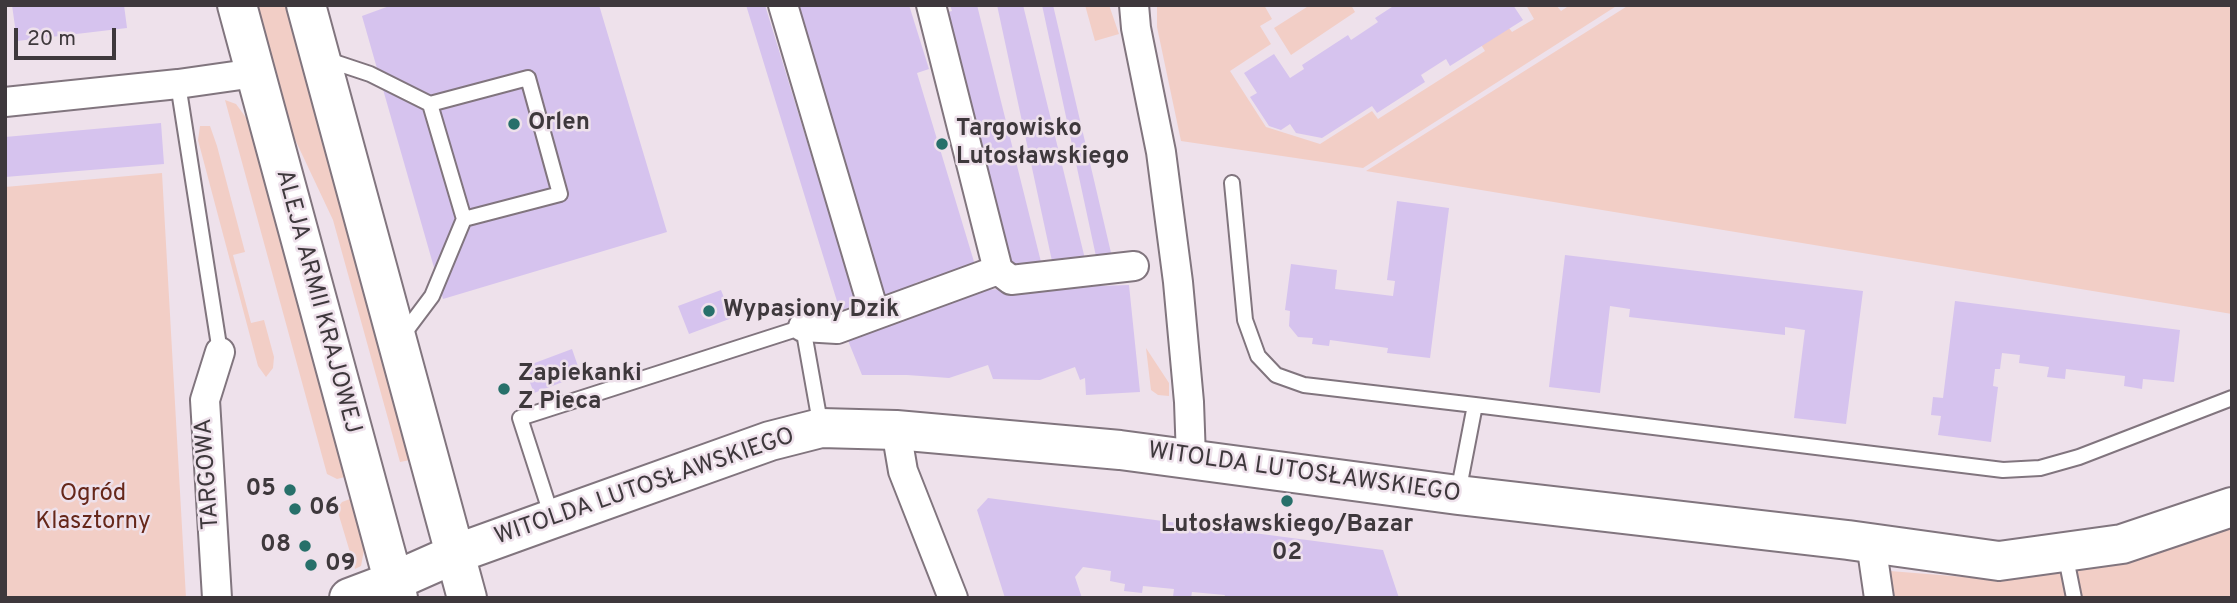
<!DOCTYPE html>
<meta charset="utf-8">
<style>
body{margin:0}
#map{position:relative;width:2237px;height:603px;overflow:hidden;background:#eee1eb;font-family:Overpass,sans-serif}
canvas{display:block}
.frame{position:absolute;inset:0;border:7px solid #3e383c;pointer-events:none}
.scale{position:absolute;left:14px;top:28px;width:102px;height:32px;box-sizing:border-box;border:4px solid #3e383c;border-top:0;padding-left:9px;font-size:21px;line-height:24px;white-space:nowrap;color:#3e383c;-webkit-text-stroke:5px #eee1eb;paint-order:stroke}
</style>
<div id="map">
<canvas width="2237" height="603"></canvas>
<div class="frame"></div>
<div class="scale">20 m</div>
</div>
<script>
const c = document.querySelector('canvas').getContext('2d');
c.lineJoin = 'round';
function fill(path, color) { c.fillStyle = color; c.fill(path, 'evenodd'); }
const poly = rows => new Path2D(rows.map(r => 'M' + r).join(''));
function trace(path, color, width, dash) { c.strokeStyle = color; c.lineWidth = width; c.lineCap = dash ? 'butt' : 'round'; c.setLineDash(dash || []); c.stroke(path); }
function label(font, color, halo, rows, align = 'center') {
  c.font = font + ' Overpass,sans-serif'; c.lineWidth = 5; c.setLineDash([]); c.textBaseline = 'middle'; c.strokeStyle = halo; c.fillStyle = color; for (const [text, x, y, turn = 0] of rows) {
    c.save(); c.translate(x, y); c.rotate((+turn || 0) * Math.PI / 180); c.textAlign = isNaN(turn) ? turn : align; if (halo) c.strokeText(text, 0, 0); c.fillText(text, 0, 0); c.restore();
  }
}
const green = poly([
 [255,5,285,5,410,460,400,462,333,220,292,133],
 [1085,5,1109,5,1119,34,1095,41],
 [1157,5,1264,5,1272,19,1260,26,1271,44,1230,71,1266,127,1320,144,1372,111,1378,119,1485,51,1478,40,1505,23,1512,32,1534,19,1526,5,1556,5,1561,11,1570,5,1618,5,1363,168,1181,141,1157,27],
 [1310,5,1351,5,1355,12,1291,55,1274,28],
 [1629,5,2232,5,2232,314,1366,171],
 [225,100,236,104,247,119,345,477,337,479,327,474],
 [200,126,210,126,217,146,245,252,233,255,251,323,264,320,274,357,273,368,266,377,258,366,198,140],
 [162,173,186,598,5,598,5,187],
 [1146,348,1169,383,1169,396,1158,395,1151,390],
 [350,499,364,550,361,566,355,569,337,509,342,502],
 [2232,523,2232,598,1895,598,1890,571,1977,578,2084,567]
]);
const building = poly([
 [12,5,124,5,127,28,17,41],
 [392,5,599,5,667,232,443,299,362,16],
 [746,5,765,5,857,304,840,311],
 [789,5,909,5,929,69,917,73,975,265,915,283,915,286,880,297],
 [950,5,977,5,1042,266,1010,274,940,14,952,11],
 [997,5,1023,5,1086,263,1055,275],
 [1042,5,1053,5,1112,257,1097,261],
 [1395,5,1513,5,1523,20,1450,66,1446,59,1421,75,1425,82,1377,113,1372,106,1322,138,1296,133,1290,124,1281,130,1269,126,1250,97,1257,93,1244,73,1274,54,1290,78,1304,69,1302,65,1348,35,1351,40,1378,22,1375,18],
 [161,123,164,164,5,177,5,137],
 [1397,201,1449,208,1430,358,1387,353,1388,348,1330,340,1329,346,1312,344,1313,338,1298,337,1289,326,1290,311,1285,310,1291,264,1337,270,1335,289,1393,296,1395,281,1387,280],
 [1565,255,1863,291,1846,424,1794,418,1805,330,1785,327,1785,335,1629,317,1630,309,1610,306,1600,393,1549,387],
 [1129,285,1140,392,1086,395,1085,378,1080,380,1075,367,1040,380,993,379,988,365,949,378,907,375,862,375,849,343,848,338,974,290],
 [721,290,732,318,689,334,678,306],
 [1955,301,2180,330,2174,382,2143,379,2142,389,2124,386,2125,376,2066,369,2065,379,2047,377,2049,367,2019,363,2020,355,2002,353,2000,369,1995,369,1993,386,1998,387,1991,442,1938,435,1941,416,1931,415,1933,397,1943,398],
 [572,349,581,375,534,393,524,367],
 [988,498,1383,550,1399,598,1224,598,1225,595,1192,592,1191,598,1180,598,1173,597,1174,589,1143,586,1142,593,1124,591,1125,584,1110,581,1111,571,1083,567,1075,577,1082,598,1005,598,977,510]
]);
const lane = poly([
 [325,59,370,74,430,104,464,219,432,296,402,336],
 [178,84,220,352],
 [430,104,528,78,560,194,464,219],
 [1232,183,1245,320,1258,356,1276,375,1304,385,1475,405,1458,493],
 [1475,405,2003,470,2040,468,2079,457,2232,398],
 [552,517,520,418,803,327,821,428],
 [2065,553,2074,598]
]);
const street = poly([
 [783,5,875,315,837,329,803,327],
 [1134,5,1136,28,1161,152,1178,282,1189,402,1191,458],
 [5,102,178,84,255,73],
 [998,270,1011,280,1134,266],
 [875,315,998,270,931,5],
 [896,430,903,471,953,598],
 [1871,543,1879,598],
 [217,598,205,400,220,352]
]);
const secondary = poly([
 [237,5,398,598],
 [306,5,467,598],
 [349,598,394,581,455,554,552,519,770,441,821,428,896,430,1120,450,1458,495,1848,540,1999,561,2122,544,2232,507]
]);
const markers = [
 [514,124,7,"#27706a"],
 [942,144,7,"#27706a"],
 [709,311,7,"#27706a"],
 [504,389,7,"#27706a"],
 [290,490,7,"#27706a"],
 [1287,501,7,"#27706a"],
 [295,509,7,"#27706a"],
 [305,546,7,"#27706a"],
 [311,565,7,"#27706a"]
];
const poiNames = [
 ["Orlen",528,124],
 ["Targowisko",956,130],
 ["Lutosławskiego",956,158],
 ["Wypasiony Dzik",723,311],
 ["Zapiekanki",518,375],
 ["Z Pieca",518,403],
 ["05",276,490,"right"],
 ["06",309,509],
 ["Lutosławskiego/Bazar",1287,526,"center"],
 ["02",1287,554,"center"],
 ["08",291,546,"right"],
 ["09",325,565]
];
const streetNames = [
 ["ALEJA ARMII KRAJOWEJ",317,302,75],
 ["TARGOWA",209,474,-94],
 ["WITOLDA LUTOSŁAWSKIEGO",1304,474,8],
 ["WITOLDA LUTOSŁAWSKIEGO",645,488,-19]
];
const parkNames = [
 ["Ogród",93,495],
 ["Klasztorny",93,523]
];
fill(green, '#f2cec6');
fill(building, '#d6c3ee');
trace(lane, '#81757e', 18);
trace(street, '#81757e', 32);
trace(secondary, '#81757e', 42);
trace(lane, '#fff', 14);
trace(street, '#fff', 28);
trace(secondary, '#fff', 38);
for (const [x, y, r, color] of markers) { const dot = new Path2D(); dot.arc(x, y, r, 0, 2 * Math.PI); c.fillStyle = color; c.fill(dot); trace(dot, '#eee1eb', 2.5); }
label('bold 24px', '#3e383c', '#eee1eb', poiNames, 'left');
label('24px', '#3e383c', '#eee1eb', streetNames);
label('24px', '#66271a', '#eee1eb', parkNames);
</script>
